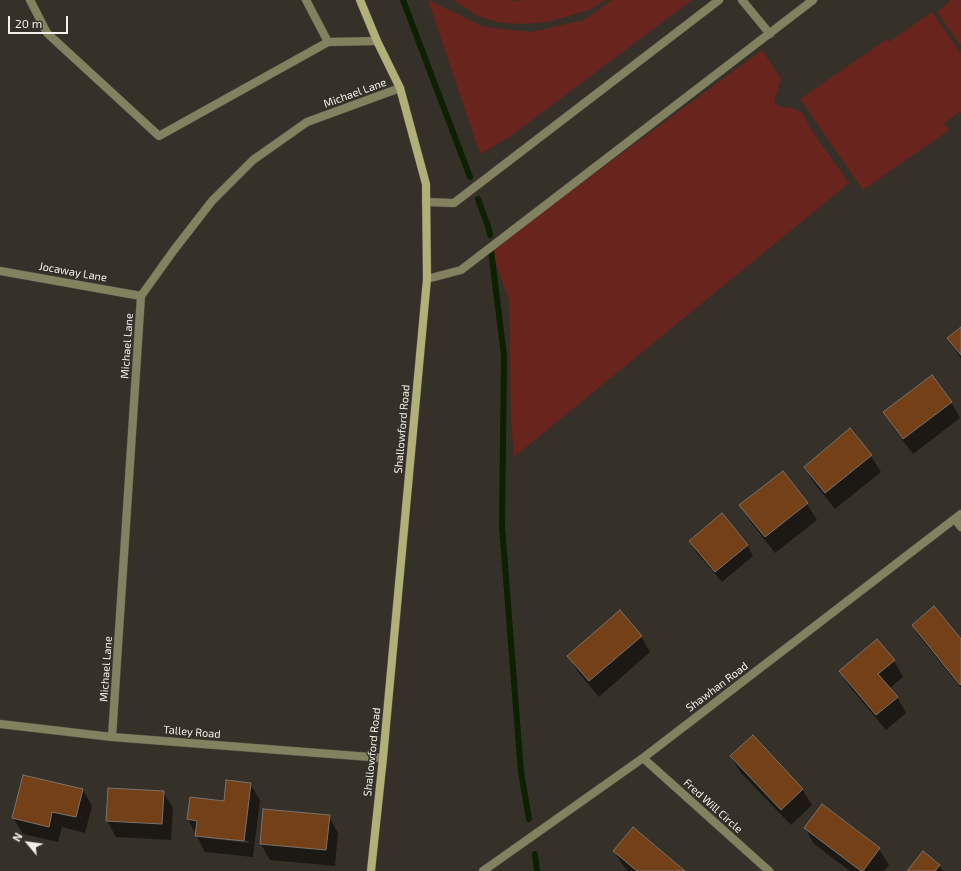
<!DOCTYPE html>
<style>
body{margin:0}
#map{position:relative;width:961px;height:871px;overflow:hidden;background:#353028;font-family:"Exo 2",sans-serif}
canvas{display:block}
.north{position:absolute;left:8px;top:823px;width:40px;height:40px;-webkit-text-stroke:3px #353028;paint-order:stroke;rotate:299deg;font-size:11px;font-weight:700;line-height:16px;text-align:center;color:#f3f0eb}
.north::after{content:'';display:block;margin:auto;width:14px;height:18px;background:#f3f0eb;clip-path:polygon(50% 0,100% 100%,50% 72%,0 100%)}
.scale{position:absolute;left:8px;top:16px;width:60px;height:18px;box-sizing:border-box;border:2px solid #f3f0eb;border-top:0;padding-left:5px;font-size:12px;line-height:14px;white-space:nowrap;color:#f3f0eb;-webkit-text-stroke:3px #353028;paint-order:stroke}
</style>
<div id="map">
<canvas width="961" height="871"></canvas>
<div class="north">N</div>
<div class="scale">20 m</div>
</div>
<script>
const c = document.querySelector('canvas').getContext('2d');
c.lineJoin = 'round';
function fill(path, color) { c.fillStyle = color; c.fill(path, 'evenodd'); }
const poly = rows => new Path2D(rows.map(r => 'M' + r).join(''));
function trace(path, color, width, dash) { c.strokeStyle = color; c.lineWidth = width; c.lineCap = dash ? 'butt' : 'round'; c.setLineDash(dash || []); c.stroke(path); }
function label(font, color, halo, rows, align = 'center') {
  c.font = font + ' "Exo 2",sans-serif'; c.lineWidth = 3; c.setLineDash([]); c.textBaseline = 'middle'; c.strokeStyle = halo; c.fillStyle = color; for (const [text, x, y, turn = 0] of rows) {
    c.save(); c.translate(x, y); c.rotate((+turn || 0) * Math.PI / 180); c.textAlign = isNaN(turn) ? turn : align; if (halo) c.strokeText(text, 0, 0); c.fillText(text, 0, 0); c.restore();
  }
}
const green = poly([
 [428,0,484,27,531,32,584,20,612,0,692,0,508,138,480,154],
 [453,0,508,0,515,1,524,0,605,0,589,10,548,22,524,24,501,23,478,16],
 [951,0,961,0,961,46,937,12],
 [932,12,961,54,961,111,944,123,949,130,863,190,800,99,887,39,889,42],
 [762,50,781,79,774,102,780,107,793,108,802,113,814,134,849,183,514,457,511,418,509,300,491,250]
]);
const shadow = poly([
 [961,328,961,359,948,338],
 [951,402,960,418,913,454,894,429,884,413],
 [850,430,871,456,881,472,835,509,814,483,805,467],
 [782,472,807,504,817,520,775,553,750,521,741,505],
 [690,541,747,545,753,556,722,582,696,552],
 [913,625,961,641,961,688,919,636],
 [641,636,650,652,599,697,578,672,569,656],
 [876,640,894,661,903,677,889,689,897,697,906,713,886,730,850,687,840,671],
 [731,757,802,789,812,805,791,825,741,773],
 [250,784,260,800,253,857,205,852,188,819,190,798,225,802],
 [205,836,249,841,249,843,205,838],
 [109,789,163,792,173,808,171,840,116,837,107,821],
 [83,790,92,806,85,833,62,827,58,842,23,834,13,818],
 [329,816,338,833,335,866,270,860,261,844],
 [805,828,879,849,889,865,884,871,850,871,814,844],
 [614,851,684,871,628,871,624,867],
 [940,866,943,871,909,871]
]);
const stream = poly([
 [403,0,470,177],
 [478,199,488,226,490,235],
 [491,250,504,356,502,527,521,772,529,819],
 [535,854,537,871]
]);
const building = poly([
 [961,327,961,355,947,338,961,327],
 [932,375,952,402,903,439,883,412,932,375],
 [850,428,872,455,825,493,804,467,850,428],
 [783,471,808,503,765,537,739,505,783,471],
 [722,513,748,545,715,572,689,541,722,513],
 [934,606,961,639,961,684,960,685,912,625,934,606],
 [620,610,642,636,589,681,567,656,620,610],
 [877,639,895,660,878,674,898,697,876,715,839,671,877,639],
 [753,735,803,789,781,810,730,756,753,735],
 [23,775,83,789,76,817,52,812,49,827,12,818,23,775],
 [226,780,251,783,244,841,195,836,197,821,187,819,190,797,224,801,226,780],
 [108,788,164,791,162,824,106,821,108,788],
 [822,804,880,848,863,871,861,871,804,828,822,804],
 [263,809,330,815,326,850,260,844,263,809],
 [633,827,685,871,637,871,613,851,633,827],
 [923,851,940,865,935,871,907,871,923,851]
]);
const lane = poly([
 [30,0,47,33,159,136,328,42,306,0],
 [742,0,770,34],
 [328,42,377,41],
 [426,202,454,203,719,0],
 [427,279,461,270,813,0]
]);
const street = poly([
 [0,271,141,296],
 [955,519,961,527],
 [0,724,112,737,383,758],
 [112,737,141,296,174,250,212,201,253,160,307,122,400,88],
 [643,758,769,871],
 [483,871,643,758,961,514]
]);
const secondary = poly([
 [360,0,377,41,400,88,426,184,427,279,383,758,371,871]
]);
const streetNames = [
 ["Michael Lane",355,93,-20],
 ["Jocaway Lane",73,272,10],
 ["Michael Lane",127,346,-86],
 ["Shallowford Road",402,429,-85],
 ["Michael Lane",106,669,-86],
 ["Shawhan Road",717,687,-37],
 ["Talley Road",192,732,5],
 ["Shallowford Road",372,752,-84],
 ["Fred Will Circle",713,806,42]
];
fill(green, '#69241d');
fill(shadow, '#0007');
trace(stream, '#0d2000', 6);
fill(building, '#734018');
trace(building, '#7c726c', 1);
trace(lane, '#534f47', 9);
trace(street, '#534f47', 9);
trace(secondary, '#534f47', 9);
trace(lane, '#838260', 8);
trace(street, '#838260', 8);
trace(secondary, '#b1b078', 8);
label('11px', '#f3f0eb', '#353028', streetNames);
</script>
